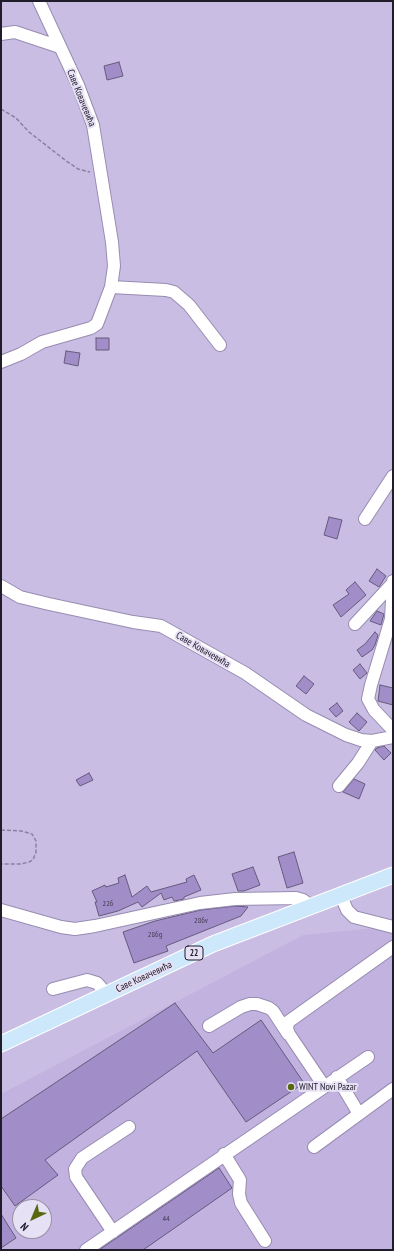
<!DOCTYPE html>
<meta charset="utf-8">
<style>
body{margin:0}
#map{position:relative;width:394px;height:1251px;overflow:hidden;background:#c9bde4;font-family:"PT Sans Narrow",sans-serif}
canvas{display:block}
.frame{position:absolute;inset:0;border:2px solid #211c2a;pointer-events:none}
.north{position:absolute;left:12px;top:1199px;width:40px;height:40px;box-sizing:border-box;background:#e7e1f5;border:1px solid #9892a4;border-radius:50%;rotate:224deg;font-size:11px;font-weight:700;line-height:16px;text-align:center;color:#211c2a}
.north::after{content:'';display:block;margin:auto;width:14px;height:18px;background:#586810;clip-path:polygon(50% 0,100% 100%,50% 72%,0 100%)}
</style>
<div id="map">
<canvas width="394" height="1251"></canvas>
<div class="frame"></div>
<div class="north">N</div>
</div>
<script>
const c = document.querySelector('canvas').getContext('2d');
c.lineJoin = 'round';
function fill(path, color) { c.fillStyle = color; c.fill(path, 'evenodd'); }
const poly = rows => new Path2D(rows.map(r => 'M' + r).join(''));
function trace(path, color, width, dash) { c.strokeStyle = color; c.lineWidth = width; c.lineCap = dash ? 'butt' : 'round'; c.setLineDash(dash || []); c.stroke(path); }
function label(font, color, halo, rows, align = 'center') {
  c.font = font + ' "PT Sans Narrow",sans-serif'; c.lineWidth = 4; c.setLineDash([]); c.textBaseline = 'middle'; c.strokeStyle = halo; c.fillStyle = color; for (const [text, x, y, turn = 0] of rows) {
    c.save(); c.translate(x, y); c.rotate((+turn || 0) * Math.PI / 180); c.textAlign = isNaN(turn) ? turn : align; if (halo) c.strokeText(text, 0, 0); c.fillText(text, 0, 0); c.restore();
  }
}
const built = poly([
 [393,926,393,1250,1,1250,1,1094,303,935],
 [20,1207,44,1207,44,1231,20,1231]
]);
const building = poly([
 [119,62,123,76,107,80,104,66,119,62],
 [96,338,109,338,109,350,96,350,96,338],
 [66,351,80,353,78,366,64,363,66,351],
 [329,517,342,520,337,539,324,535,329,517],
 [377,569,386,576,379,587,369,581,377,569],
 [355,582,366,595,341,617,333,605,349,594,346,590,355,582],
 [377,611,384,614,381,625,370,621,377,611],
 [375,632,378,635,375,645,372,650,362,657,357,650,365,644,375,632],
 [360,664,367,673,360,679,353,670,360,664],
 [304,676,314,684,306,694,296,686,304,676],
 [380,685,393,688,393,705,378,701,380,685],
 [337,703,343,711,336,717,329,709,337,703],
 [357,713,367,722,359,731,349,722,357,713],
 [384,746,391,753,384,760,375,750,377,748,384,746],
 [89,773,93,780,80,786,76,780,89,773],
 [354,779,365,784,359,799,343,792,354,779],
 [294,852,303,883,287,888,278,857,294,852],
 [253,867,260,885,244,891,238,891,232,874,253,867],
 [125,875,132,897,147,886,151,892,187,882,186,879,194,875,201,890,184,897,184,899,174,901,172,897,164,900,161,893,142,907,138,902,118,911,99,916,95,902,97,902,92,891,105,885,106,887,119,883,118,878,125,875],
 [235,906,248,907,241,916,166,946,168,951,134,963,123,932,155,921,201,910,235,906],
 [175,1003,213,1053,261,1020,304,1083,246,1122,197,1051,45,1160,58,1175,15,1206,1,1186,1,1119,175,1003],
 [219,1168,232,1188,143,1250,99,1250,219,1168],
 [1,1214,16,1238,1,1248,1,1214]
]);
const path = poly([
 [1,109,16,118,29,132,65,160,78,169,90,172],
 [1,830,21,831,32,834,36,841,36,852,33,860,29,862,21,864,1,864]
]);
const minor = poly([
 [1,34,15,32,60,47],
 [111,287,166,290,174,292,189,305,220,345],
 [1,362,21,354,42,342,91,328,97,324,111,287,114,266,112,242,93,125,78,85,39,1],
 [365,519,393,476],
 [393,581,391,619,371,685,368,699,374,710,393,730],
 [1,586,20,597,49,604,133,622,161,626,245,673,306,715,346,735,361,740,372,741,393,737],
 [355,624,392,584],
 [339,786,358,763,372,741],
 [341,896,347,910,354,917,393,927],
 [1,910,61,927,75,929,95,926,200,903,235,899,296,898,303,900,312,907],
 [53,989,87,980,97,983,107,994],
 [209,1026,241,1007,250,1004,257,1004,269,1008,273,1011,288,1034],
 [337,1077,359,1114],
 [324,1086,289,1034,287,1029,288,1022,393,947],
 [314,1147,393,1089],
 [224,1154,240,1180,239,1194,241,1203,265,1241],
 [113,1232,76,1177,75,1169,82,1158,129,1127],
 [86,1250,368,1057]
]);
const major = poly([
 [1,1044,213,944,393,875]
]);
const markers = [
 [291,1087,4,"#586810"]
];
const numberNames = [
 ["226",108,904],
 ["286v",201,921],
 ["286g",155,935],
 ["44",166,1219]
];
const shields = [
 [194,953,18]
];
const shieldNames = [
 ["22",194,953]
];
const streetNames = [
 ["Саве Ковачевића",81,98,68],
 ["Саве Ковачевића",203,650,30],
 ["Саве Ковачевића",144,977,-25]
];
const poiNames = [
 ["WINT Novi Pazar",299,1087]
];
fill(built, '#c1b2df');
fill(building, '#a18dc7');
trace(building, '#665a7d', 1);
trace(minor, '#988cb1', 14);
trace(major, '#fff', 17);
trace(path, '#8b819f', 1.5, [4, 2]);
trace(minor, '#fff', 12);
trace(major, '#cde8fb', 15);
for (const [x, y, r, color] of markers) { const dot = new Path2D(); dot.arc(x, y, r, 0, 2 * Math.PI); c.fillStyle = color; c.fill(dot); trace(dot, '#e7e1f5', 1.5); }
label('8px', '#413851', null, numberNames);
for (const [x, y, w] of shields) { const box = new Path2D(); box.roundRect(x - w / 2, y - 7, w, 14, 3); c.fillStyle = '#e7e1f5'; c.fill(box); trace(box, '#211c2a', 1); }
label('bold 9px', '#211c2a', null, shieldNames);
label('10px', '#211c2a', '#e7e1f5', streetNames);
label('10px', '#211c2a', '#e7e1f5', poiNames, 'left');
</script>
